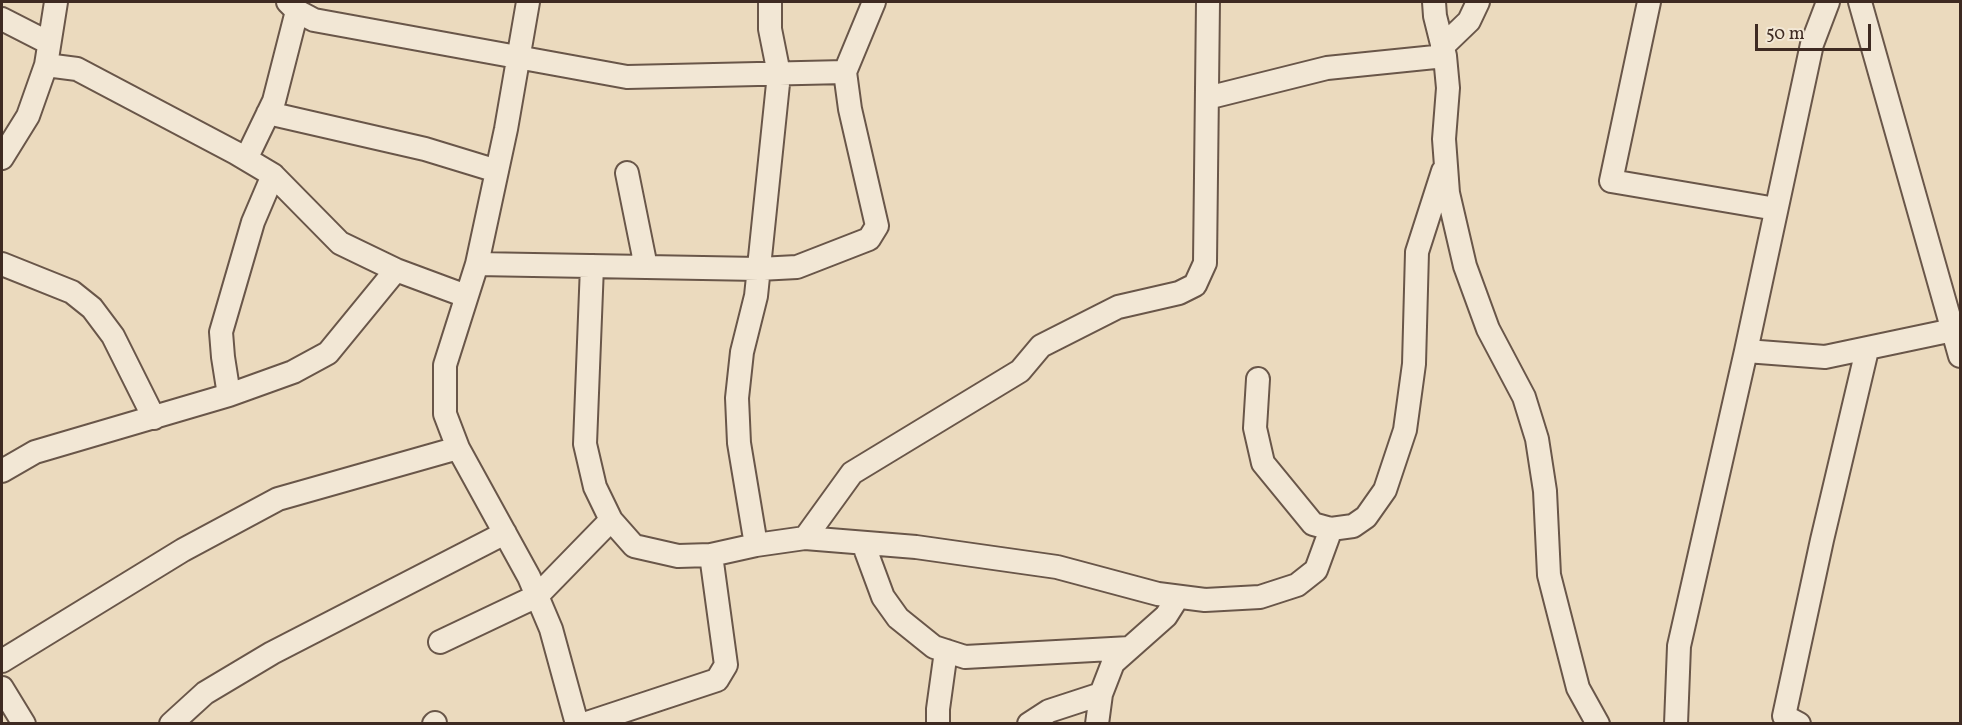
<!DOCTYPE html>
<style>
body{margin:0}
#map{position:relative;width:1962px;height:725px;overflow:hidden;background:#ebdabe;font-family:Vollkorn,serif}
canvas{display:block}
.frame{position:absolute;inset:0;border:3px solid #3e2a22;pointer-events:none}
.scale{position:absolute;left:1755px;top:24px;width:116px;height:27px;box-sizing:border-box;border:3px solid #3e2a22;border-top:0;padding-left:8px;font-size:18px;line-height:21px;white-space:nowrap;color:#3e2a22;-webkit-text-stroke:4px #f2e7d5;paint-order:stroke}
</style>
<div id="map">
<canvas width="1962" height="725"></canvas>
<div class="frame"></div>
<div class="scale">50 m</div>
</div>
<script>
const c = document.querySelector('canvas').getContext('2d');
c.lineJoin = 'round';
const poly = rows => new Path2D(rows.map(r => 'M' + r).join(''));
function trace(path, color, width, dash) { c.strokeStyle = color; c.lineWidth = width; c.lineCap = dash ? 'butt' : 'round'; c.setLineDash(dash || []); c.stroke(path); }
const minor = poly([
 [288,2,297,11,314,20,627,77,845,72],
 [528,2,506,129,477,264,445,365,445,414,458,448,529,577,551,629,577,724],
 [1434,2,1435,16,1445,56,1448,88,1444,139,1448,193,1465,266,1488,329,1524,397,1537,439,1545,491,1549,575,1578,688,1598,724],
 [1649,2,1611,181,1776,209],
 [1860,2,1960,356],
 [2,19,49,43],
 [1442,47,1469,21,1478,2],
 [46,65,77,69,236,153,273,175,340,243,396,270,466,296],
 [1207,98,1327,68,1445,56],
 [268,113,425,149,497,171],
 [2,158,28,116,46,65,56,2],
 [246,159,274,101,297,11],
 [627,173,646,267],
 [2,264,72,292,92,308,113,336,154,418],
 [477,264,759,269,797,267,869,239,877,226,850,109,845,72,874,2],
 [592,266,585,444,595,487,611,520,634,546,678,556,711,555,756,545,805,538,916,547,1057,567,1158,594,1205,600,1260,597,1297,585,1316,570,1331,529],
 [1746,351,1825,357,1953,330],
 [1258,379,1255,428,1263,463,1313,524,1331,529,1353,526,1366,517,1385,490,1405,430,1414,364,1417,252,1443,171],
 [229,395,223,357,221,332,253,222,273,175],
 [2,471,35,452,229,395,293,372,328,353,396,270],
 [805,538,852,473,1020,371,1041,346,1118,307,1179,293,1195,285,1205,263,1208,2],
 [863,543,883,597,898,618,934,647,965,657,1130,648],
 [756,545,739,443,737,398,742,352,756,296,779,74,770,29,770,2],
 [440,642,537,596,611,520],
 [2,661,183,550,278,499,458,448],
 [2,688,24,724],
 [171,724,205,693,272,653,505,533],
 [434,724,435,723],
 [584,724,717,680,726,665,711,555],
 [938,724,938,709,946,651],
 [1029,724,1049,711,1101,694],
 [1097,724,1101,694,1113,663,1166,616,1178,597],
 [1676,724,1679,646,1746,351,1812,44,1828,2],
 [1799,724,1784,716,1822,540,1867,350]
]);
trace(minor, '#695649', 26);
trace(minor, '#f2e7d5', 22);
</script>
